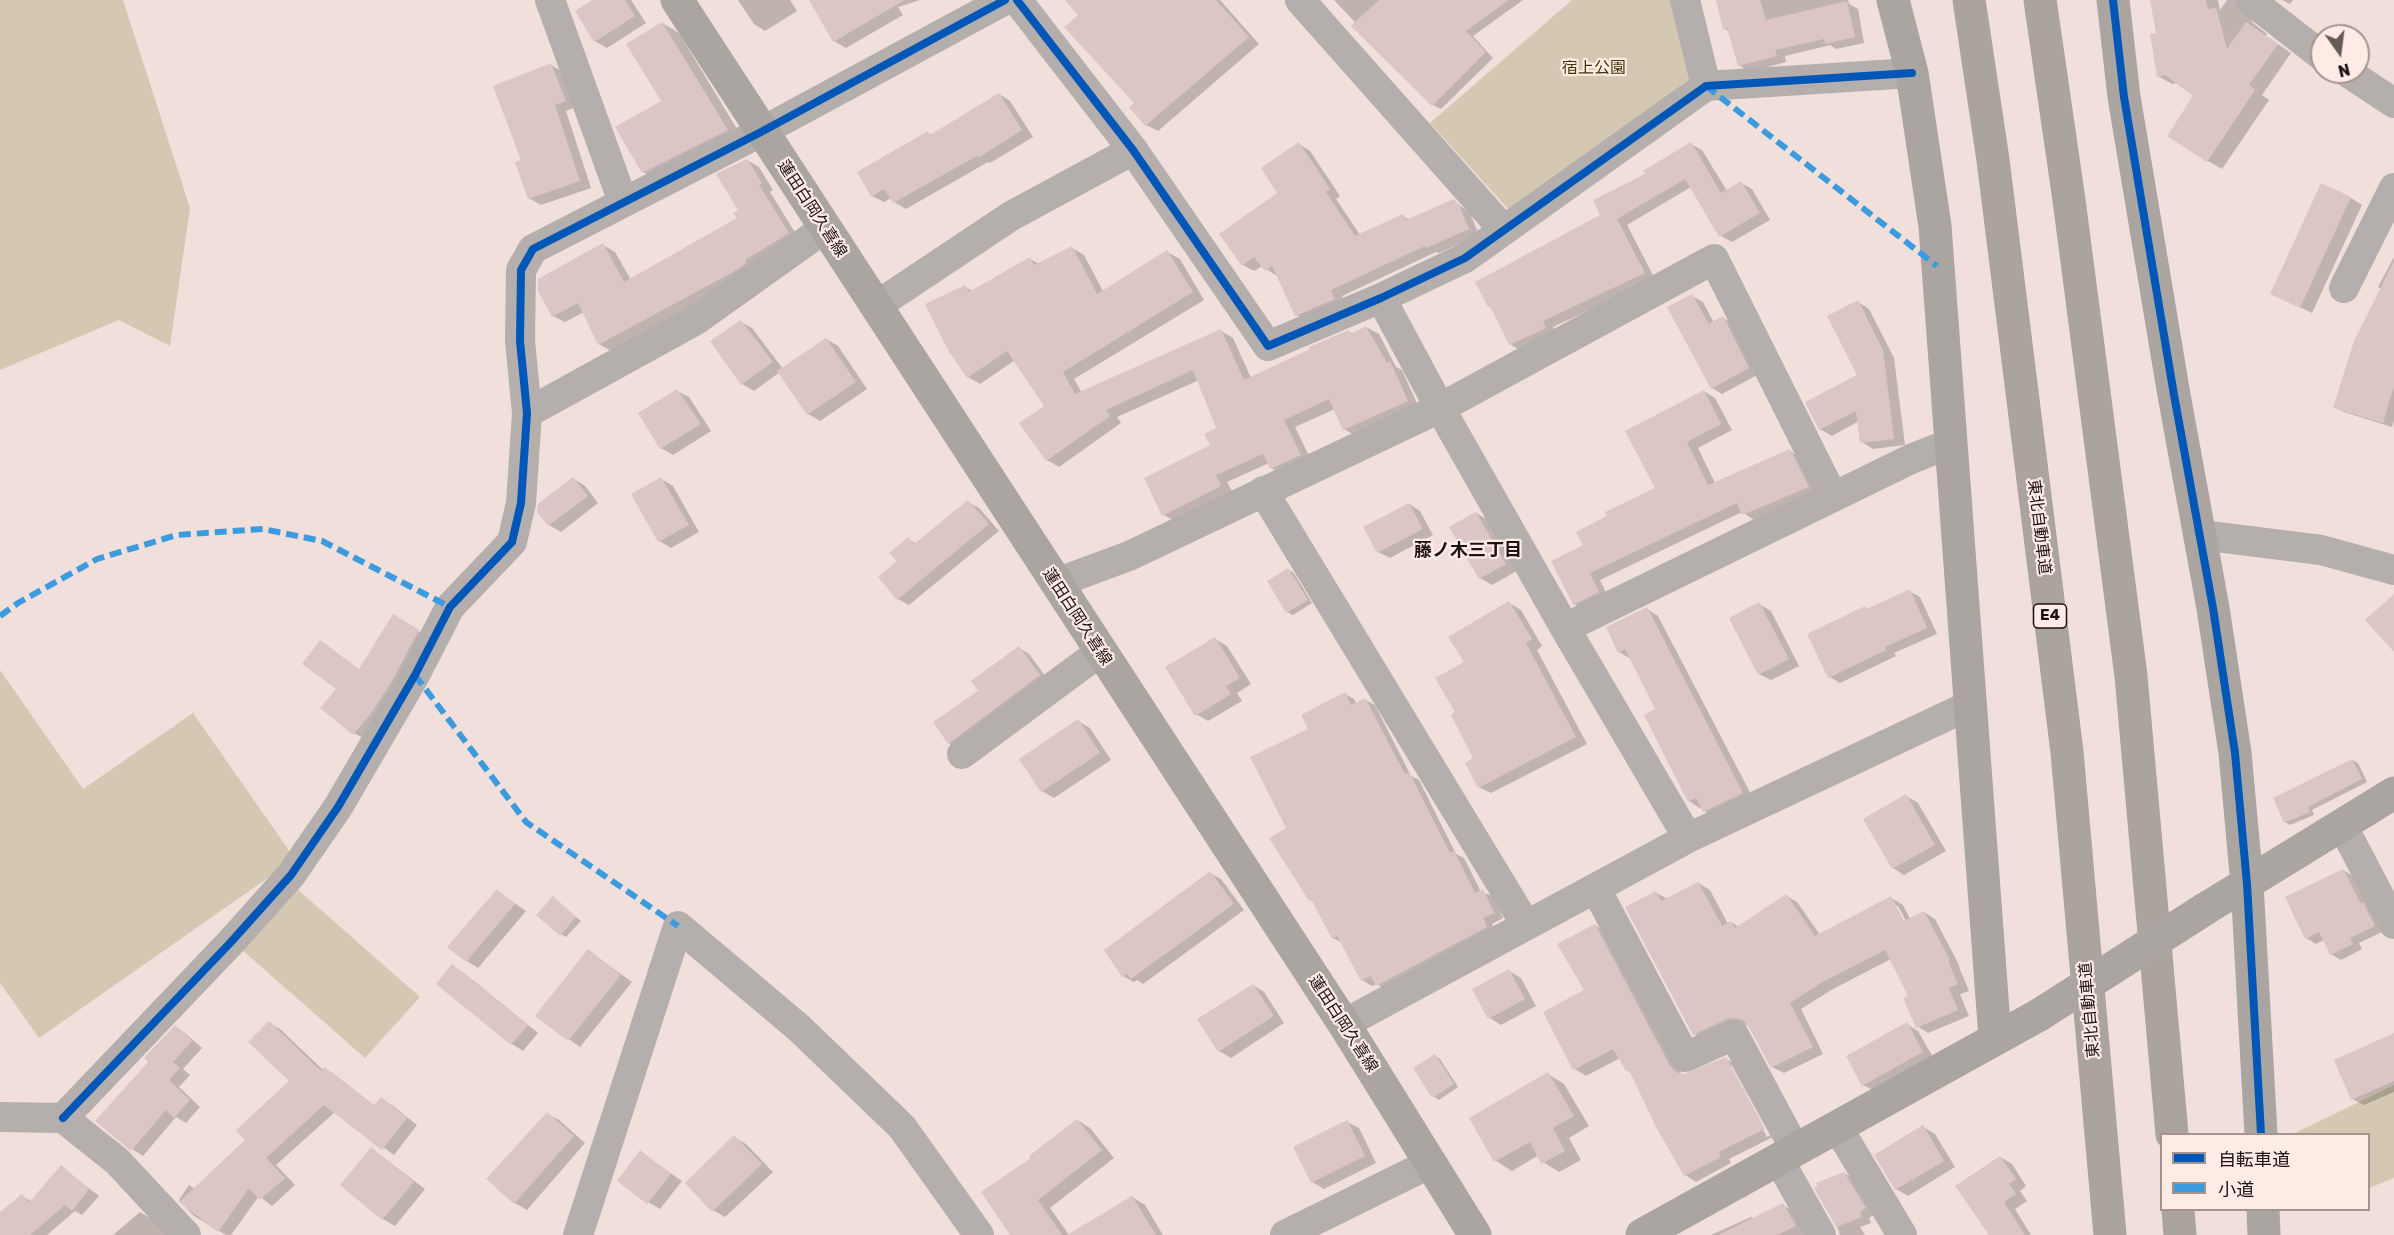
<!DOCTYPE html>
<meta charset="utf-8">
<style>
body{margin:0}
#map{position:relative;width:2394px;height:1235px;overflow:hidden;background:#f0dfda;font-family:Rubik,"Noto Sans JP",sans-serif}
canvas{display:block}
.legend{position:absolute;left:2160px;top:1133px;width:210px;height:78px;box-sizing:border-box;background:#feebe5;border:2px solid #a4948f;margin:0;padding:8px 10px;list-style:none;font-size:18px;color:#1c120f}
.legend li{display:flex;align-items:center;gap:12px;height:30px}
.legend b{width:30px;border:2px solid #a4948f}
.north{position:absolute;left:2310px;top:24px;width:60px;height:60px;box-sizing:border-box;background:#feebe5;border:2px solid #a4948f;border-radius:50%;rotate:166deg;font-size:16px;font-weight:700;line-height:24px;text-align:center;color:#1c120f}
.north::after{content:'';display:block;margin:auto;width:21px;height:27px;background:#665a56;clip-path:polygon(50% 0,100% 100%,50% 72%,0 100%)}
</style>
<div id="map">
<canvas width="2394" height="1235"></canvas>
<ul class="legend">
<li><b style="height:8px;background:#0057b8"></b>自転車道</li>
<li><b style="height:8px;background:#3c9ade"></b>小道</li>
</ul>
<div class="north">N</div>
</div>
<script>
const c = document.querySelector('canvas').getContext('2d');
c.lineJoin = 'round';
function fill(path, color) { c.fillStyle = color; c.fill(path, 'evenodd'); }
const poly = rows => new Path2D(rows.map(r => 'M' + r).join(''));
function trace(path, color, width, dash) { c.strokeStyle = color; c.lineWidth = width; c.lineCap = dash ? 'butt' : 'round'; c.setLineDash(dash || []); c.stroke(path); }
function label(font, color, halo, rows, align = 'center') {
  c.font = font + ' Rubik,"Noto Sans JP",sans-serif'; c.lineWidth = 4.5; c.setLineDash([]); c.textBaseline = 'middle'; c.strokeStyle = halo; c.fillStyle = color; for (const [text, x, y, turn = 0] of rows) {
    c.save(); c.translate(x, y); c.rotate((+turn || 0) * Math.PI / 180); c.textAlign = isNaN(turn) ? turn : align; if (halo) c.strokeText(text, 0, 0); c.fillText(text, 0, 0); c.restore();
  }
}
const green = poly([
 [0,0,123,0,190,208,170,346,119,320,0,370],
 [1572,0,1676,0,1695,75,1511,212,1430,123],
 [0,670,83,789,193,713,295,859,39,1038,0,983],
 [296,888,420,997,365,1058,241,949],
 [2394,1085,2394,1178,2369,1188,2368,1134,2293,1134]
]);
const shadow = poly([
 [595,0,631,0,646,23,607,48,595,41,577,12],
 [738,0,790,0,797,11,765,31,754,24],
 [822,0,920,0,898,7,903,15,846,48,834,41],
 [1077,0,1220,0,1259,44,1158,131,1146,125,1136,103,1080,16],
 [1334,0,1523,0,1473,36,1493,58,1441,109,1433,105],
 [1717,0,1848,0,1849,4,1858,9,1864,43,1836,49,1830,45,1785,56,1786,62,1750,72,1739,65,1730,32,1725,29],
 [2152,0,2218,0,2220,10,2227,0,2249,0,2248,15,2253,23,2267,34,2266,36,2291,53,2262,95,2269,100,2222,169,2208,161,2195,95,2178,83,2172,84,2158,76,2158,34],
 [2282,0,2293,0,2290,4],
 [662,23,679,33,743,139,660,182,643,172,617,127,663,101],
 [551,65,563,72,576,107,566,111,591,188,541,205,529,198,523,161],
 [999,94,1010,101,1033,137,990,163,988,162,906,209,894,202,891,198,884,202,872,196,928,133,932,136],
 [1299,144,1310,151,1340,196,1336,199,1360,235,1403,216,1410,220,1454,201,1470,213,1479,235,1439,253,1436,252,1342,296,1346,305,1307,321,1296,315,1277,276,1262,266,1254,271,1243,265,1279,193],
 [1691,144,1702,150,1727,191,1741,183,1752,189,1770,220,1732,242,1721,236,1691,187,1627,225,1655,279,1553,327,1557,334,1521,351,1510,344,1493,309,1489,306,1602,216,1647,175],
 [747,160,759,167,773,190,770,192,799,239,757,270,611,351,599,344,584,312,565,322,553,316,603,245,615,252,631,280,739,219],
 [2351,198,2362,205,2312,313,2272,294],
 [1072,248,1084,255,1103,291,1167,252,1180,259,1204,300,1074,379,1082,393,1221,331,1233,338,1251,378,1349,332,1354,334,1366,327,1379,334,1396,367,1402,370,1419,408,1356,436,1344,429,1335,409,1295,427,1312,462,1284,475,1271,468,1269,463,1227,482,1233,493,1176,522,1164,515,1212,446,1218,429,1199,380,1117,417,1121,423,1059,467,1047,460,1046,406,1015,360,980,384,968,377,965,287,973,291,1030,259,1039,264],
 [2394,257,2394,420,2392,427,2344,412,2335,407,2382,289,2378,287],
 [1692,296,1703,302,1714,323,1723,318,1734,324,1759,374,1722,394,1712,388],
 [1858,302,1869,309,1894,358,1905,445,1873,449,1862,442,1859,421,1832,436,1820,429,1859,375],
 [741,322,752,328,783,369,826,339,838,346,867,389,820,421,808,414,780,372,754,391,742,384],
 [677,391,689,397,711,431,673,455,661,448],
 [1704,391,1715,398,1732,430,1698,448,1715,483,1790,451,1801,458,1819,493,1754,520,1742,512,1600,580,1609,599,1585,610,1574,604,1585,546,1657,489],
 [574,479,585,486,598,503,561,532,549,525,538,512],
 [661,479,673,486,699,532,671,548,659,541],
 [968,502,979,508,999,531,909,605,898,599,899,561,908,539,917,544],
 [1409,504,1420,511,1433,535,1390,558,1378,552],
 [1476,513,1488,520,1517,571,1492,585,1480,578],
 [1289,570,1294,573,1312,603,1293,615,1287,612],
 [1909,591,1920,597,1937,634,1894,653,1896,656,1840,683,1830,677,1865,608,1869,610],
 [1509,603,1521,610,1542,646,1537,650,1587,744,1491,793,1479,787,1475,759,1457,713],
 [1759,604,1771,611,1799,666,1771,680,1759,674],
 [1647,609,1658,616,1754,800,1715,818,1689,801,1657,710,1631,659,1619,652],
 [394,616,426,636,363,738,354,733,360,670],
 [1215,639,1227,646,1251,684,1237,693,1242,701,1208,721,1196,714],
 [1019,648,1029,654,1049,681,959,749,949,743,981,691],
 [1345,694,1354,699,1357,704,1365,700,1375,705,1411,776,1419,780,1456,854,1464,858,1481,892,1493,896,1503,918,1492,924,1496,932,1387,991,1377,984,1372,986,1362,980,1342,943,1333,938,1314,902,1310,900,1288,829,1310,730],
 [1078,721,1090,728,1111,760,1054,798,1042,791,1021,759],
 [2352,760,2358,763,2367,782,2312,810,2314,815,2290,825,2285,822],
 [1906,796,1918,803,1946,851,1904,875,1893,868],
 [2343,870,2353,876,2384,931,2359,943,2362,949,2341,960,2331,954,2324,940,2316,944,2306,938],
 [1210,873,1221,879,1244,910,1143,984,1137,980,1134,982,1123,976],
 [1698,883,1710,890,1728,924,1731,922,1739,927,1786,896,1797,902,1820,935,1891,898,1903,905,1910,919,1924,912,1935,919,1960,967,1959,967,1969,991,1960,994,1969,1016,1928,1033,1917,1026,1910,997,1891,959,1833,989,1801,1009,1823,1054,1784,1073,1772,1067,1748,1024,1705,1040,1694,1034,1656,893,1668,899],
 [1894,906,1898,906,1909,927,1906,928],
 [497,891,526,911,478,968,467,961],
 [553,898,581,921,566,937,561,934],
 [1595,925,1606,932,1681,1073,1683,1075,1726,1059,1737,1065,1775,1136,1729,1159,1731,1163,1696,1182,1685,1175,1633,1074,1627,1070,1620,1058,1586,1076,1575,1069],
 [1729,1066,1732,1066,1770,1135,1767,1137],
 [589,951,632,982,580,1047,537,1016],
 [453,966,464,973,538,1033,523,1051,512,1044],
 [1509,971,1521,978,1536,1006,1501,1025,1490,1018],
 [1253,985,1264,992,1284,1023,1231,1058,1219,1051],
 [269,1023,280,1029,323,1070,325,1068,335,1075,375,1106,381,1099,392,1105,417,1125,394,1155,335,1112,276,1165,295,1185,272,1206,259,1196,231,1235,226,1235,194,1216,179,1200,189,1185,195,1189,247,1140,292,1081],
 [1907,1024,1918,1031,1934,1059,1875,1091,1863,1085],
 [176,1027,186,1034,202,1048,183,1069,190,1075,179,1087,200,1107,186,1123,176,1117,143,1156,132,1149,151,1062],
 [2394,1035,2394,1092,2364,1105,2352,1099],
 [1435,1056,1440,1059,1458,1087,1439,1100,1433,1096],
 [1548,1074,1564,1084,1589,1126,1569,1138,1581,1160,1559,1172,1543,1162,1539,1155,1512,1171,1496,1161],
 [547,1114,559,1120,585,1143,527,1210,515,1203],
 [1077,1120,1090,1128,1114,1158,1050,1208,1069,1235,1011,1235,1033,1159],
 [1347,1122,1359,1128,1376,1163,1324,1189,1312,1182],
 [1923,1127,1935,1134,1955,1167,1908,1196,1896,1189],
 [734,1137,746,1144,773,1172,725,1217,713,1210],
 [372,1149,425,1189,395,1226,383,1219,342,1185],
 [640,1152,682,1181,660,1209,648,1202],
 [2000,1157,2012,1164,2026,1186,2020,1191,2027,1201,2015,1209,2031,1235,1990,1235],
 [61,1167,99,1196,82,1215,75,1211,47,1235,0,1235,0,1214,22,1196,32,1202],
 [1844,1173,1854,1179,1875,1214,1869,1218,1871,1223,1860,1227,1865,1235,1840,1235,1837,1226],
 [1132,1197,1145,1205,1163,1235,1070,1235],
 [1783,1205,1793,1211,1807,1235,1711,1235,1751,1217,1754,1219],
 [140,1212,152,1219,166,1235,113,1235]
]);
const building = poly([
 [592,0,625,0,635,16,594,42,575,11],
 [809,0,905,0,833,42],
 [1065,0,1216,0,1249,37,1145,126,1129,107,1134,103,1064,27,1078,15],
 [1379,0,1509,0,1466,31,1486,52,1432,106,1351,26],
 [1716,0,1760,0,1766,20,1847,1,1855,37,1825,44,1824,39,1775,50,1777,56,1738,66,1727,28,1723,30],
 [2150,0,2206,0,2208,9,2216,8,2227,49,2246,22,2278,44,2249,85,2255,90,2207,162,2167,136,2193,96,2165,75,2157,77,2150,34,2156,33],
 [662,22,728,130,642,173,615,127,661,101,626,44],
 [551,63,566,101,555,105,580,181,528,199,515,162,521,160,493,86],
 [999,93,1022,130,978,158,977,156,893,203,884,189,871,197,857,172,928,131,930,135],
 [1299,142,1330,189,1326,192,1355,236,1403,214,1406,220,1454,199,1459,205,1469,229,1426,248,1425,246,1331,290,1335,299,1295,316,1272,266,1265,271,1254,257,1242,266,1219,234,1277,193,1261,168],
 [1691,142,1721,193,1741,181,1760,213,1719,237,1685,179,1617,219,1645,273,1543,321,1546,328,1509,345,1490,306,1488,307,1475,282,1600,215,1593,200,1645,174,1643,171],
 [747,159,762,183,759,185,789,233,745,260,746,263,733,272,598,345,578,303,552,317,538,291,538,279,603,243,624,282,737,218,733,213,738,210,716,174],
 [2321,183,2351,197,2300,308,2270,294],
 [1072,246,1097,294,1167,250,1193,292,1063,372,1075,394,1221,329,1244,380,1310,349,1309,347,1349,330,1351,334,1366,326,1387,363,1390,361,1408,401,1343,430,1329,399,1284,420,1301,455,1270,469,1263,454,1216,475,1221,486,1162,516,1144,478,1210,445,1204,434,1216,428,1193,370,1106,410,1110,416,1046,461,1019,423,1044,406,1007,351,967,378,948,350,925,304,965,285,969,292,1030,257,1034,265],
 [2394,261,2394,386,2383,423,2333,408,2354,341],
 [1692,294,1709,324,1723,316,1749,368,1711,389,1667,307],
 [1858,300,1883,350,1894,439,1860,443,1856,411,1819,430,1805,402,1857,375,1827,316],
 [741,320,773,362,741,385,710,341],
 [826,338,856,382,807,415,777,371],
 [677,389,701,424,660,449,638,413],
 [1704,390,1721,424,1687,442,1708,485,1790,449,1809,487,1742,515,1737,503,1590,573,1599,592,1573,605,1551,561,1583,545,1576,532,1607,516,1605,512,1655,488,1625,431],
 [573,477,588,496,548,526,537,512,538,504],
 [661,477,689,525,658,542,631,494],
 [968,500,989,524,897,600,878,577,897,561,889,553,908,537,914,544],
 [1409,503,1423,529,1377,553,1363,527],
 [1476,512,1506,564,1479,579,1449,527],
 [1288,568,1308,600,1286,613,1267,581],
 [1910,589,1927,628,1885,647,1886,650,1828,678,1807,634,1865,606,1867,609],
 [2394,594,2394,652,2365,620],
 [1509,601,1532,639,1526,643,1576,737,1478,788,1465,763,1473,758,1451,715,1455,712,1435,678,1464,662,1448,637],
 [1759,602,1789,659,1758,675,1729,618],
 [1647,607,1743,793,1703,812,1696,798,1688,802,1644,715,1655,709,1625,649,1618,653,1606,627],
 [393,614,419,630,392,681,370,715,353,735,320,708,336,689,302,664,320,640,359,669],
 [1215,637,1240,678,1226,686,1231,694,1195,716,1165,667],
 [1019,646,1040,675,948,744,933,722,978,691,971,681],
 [1345,692,1351,705,1365,698,1405,774,1409,772,1450,853,1454,851,1475,893,1483,889,1494,913,1483,918,1487,927,1376,986,1371,976,1361,981,1337,936,1332,939,1311,899,1309,901,1269,838,1286,828,1250,757,1308,729,1301,715],
 [1078,719,1100,753,1041,792,1019,759],
 [2352,759,2362,779,2308,807,2310,812,2284,823,2273,798],
 [1906,794,1935,845,1892,869,1863,819],
 [2343,869,2361,904,2363,902,2375,926,2350,938,2353,944,2330,955,2319,932,2305,939,2285,897],
 [1210,871,1234,904,1131,979,1127,974,1122,977,1104,950],
 [1698,882,1722,926,1731,921,1735,928,1786,894,1815,936,1891,896,1904,921,1924,911,1950,960,1948,961,1958,984,1949,988,1958,1010,1916,1028,1903,998,1908,996,1885,950,1821,983,1790,1003,1813,1047,1771,1068,1749,1027,1743,1020,1735,1018,1727,1019,1693,1035,1625,907,1656,891,1661,901],
 [497,889,515,904,466,962,447,947],
 [553,896,576,917,560,936,536,915],
 [1595,924,1670,1066,1676,1072,1684,1074,1726,1057,1765,1129,1719,1152,1721,1157,1684,1176,1656,1127,1629,1070,1626,1071,1613,1049,1573,1070,1543,1012,1584,990,1557,944],
 [588,949,621,975,568,1041,535,1016],
 [452,964,528,1025,511,1045,436,984],
 [1509,969,1525,999,1488,1019,1472,989],
 [1253,984,1274,1016,1218,1052,1197,1019],
 [269,1021,321,1071,324,1067,374,1105,381,1097,407,1118,382,1150,324,1105,266,1158,285,1178,260,1200,249,1188,218,1232,179,1202,245,1140,236,1130,289,1081,248,1042],
 [1907,1022,1923,1052,1862,1086,1846,1056],
 [175,1025,192,1041,173,1062,180,1068,169,1080,190,1100,174,1118,166,1110,131,1151,95,1121,148,1062,144,1058],
 [2394,1033,2394,1081,2351,1100,2334,1060],
 [1435,1054,1454,1084,1432,1098,1413,1068],
 [1548,1072,1574,1116,1553,1128,1565,1151,1541,1164,1530,1142,1494,1162,1469,1118],
 [547,1112,574,1136,514,1204,486,1179],
 [1077,1119,1102,1150,1038,1200,1062,1235,1010,1235,981,1192,1031,1158,1029,1156],
 [1347,1120,1365,1156,1311,1183,1293,1147],
 [1923,1125,1944,1161,1895,1190,1874,1155],
 [734,1135,762,1164,712,1212,685,1183],
 [371,1147,414,1182,382,1220,340,1185],
 [640,1150,671,1174,647,1204,617,1181],
 [2000,1156,2016,1179,2009,1184,2016,1194,2004,1202,2025,1235,1989,1235,1955,1186],
 [61,1165,89,1189,72,1211,65,1205,30,1235,0,1235,0,1212,22,1194,29,1203],
 [1844,1172,1866,1208,1860,1212,1862,1217,1836,1227,1814,1188,1818,1186,1816,1183],
 [1132,1196,1156,1235,1067,1235],
 [1783,1203,1796,1226,1777,1235,1718,1235]
]);
const street = poly([
 [550,0,623,202],
 [1017,0,1133,150,1268,346,1381,298,1465,258,1706,86,1912,73],
 [1300,0,1503,229],
 [1685,0,1706,86],
 [2250,0,2322,56],
 [2347,72,2394,103],
 [2344,288,2394,188],
 [1381,298,1440,408,1565,628,1688,838],
 [876,306,1011,216,1133,150],
 [527,413,696,320,825,228],
 [1263,491,1526,925],
 [2201,535,2321,550,2394,570],
 [1056,583,1129,556,1440,408,1714,259,1833,497],
 [1565,628,1911,459,1951,443],
 [962,754,1100,652],
 [2342,825,2394,924],
 [1596,889,1685,1057,1734,1035,1796,1151],
 [1344,1024,1688,838,1970,705],
 [0,1117,63,1118,117,1161,186,1235],
 [63,1118,231,942,291,875,338,807,415,675,450,607,512,542,521,503,527,413,520,341,521,270,533,249,761,132,1005,0],
 [1838,1128,1902,1235],
 [1779,1160,1821,1235],
 [578,1235,678,926,799,1028,902,1127,979,1235],
 [1285,1235,1431,1163]
]);
const secondary = poly([
 [677,0,1344,1024,1475,1235],
 [1893,0,1912,73,1935,226,1995,1038],
 [2113,0,2124,97,2174,395,2213,608,2235,753,2247,884,2261,1134],
 [2205,909,2394,793],
 [2263,1210,2264,1235],
 [1642,1235,2039,1015]
]);
const highway = poly([
 [1969,0,1993,160,2067,752,2110,1235],
 [2040,0,2069,200,2131,676,2172,1134],
 [2178,1210,2180,1235]
]);
const secondaryBridge = poly([
 [2039,1015,2205,909]
]);
const quiet = poly([
 [1706,86,1937,266],
 [0,616,18,603,97,559,177,535,263,529,322,541,450,607],
 [415,675,526,822,678,926]
]);
const cycleway = poly([
 [1017,0,1133,150,1268,346,1381,298,1465,258,1706,86,1912,73],
 [2113,0,2124,97,2174,395,2213,608,2235,753,2247,884,2261,1134],
 [63,1118,231,942,291,875,338,807,415,675,450,607,512,542,521,503,527,413,520,341,521,270,533,249,761,132,1005,0]
]);
const shields = [
 [2050,616,33]
];
const shieldNames = [
 ["E4",2050,616]
];
const parkNames = [
 ["宿上公園",1594,68]
];
const streetNames = [
 ["蓮田白岡久喜線",812,209,57],
 ["東北自動車道",2039,527,83],
 ["蓮田白岡久喜線",1077,617,57],
 ["東北自動車道",2090,1010,-95],
 ["蓮田白岡久喜線",1343,1024,57]
];
const neighbourhoodNames = [
 ["藤ノ木三丁目",1468,551]
];
fill(green, '#d5c8b3');
fill(shadow, '#0003');
fill(building, '#dbc6c5');
trace(street, '#b4afac', 30);
trace(secondary, '#aba5a1', 33);
trace(highway, '#aaa39e', 33);
trace(secondaryBridge, '#aba5a1', 33);
trace(quiet, '#3c9ade', 6, [12, 6]);
trace(cycleway, '#0057b8', 8);
for (const [x, y, w] of shields) { const box = new Path2D(); box.roundRect(x - w / 2, y - 12, w, 24, 4.5); c.fillStyle = '#feebe5'; c.fill(box); trace(box, '#1c120f', 1.5); }
label('bold 15px', '#1c120f', null, shieldNames);
label('16px', '#403403', '#feebe5', parkNames);
label('16px', '#1c120f', '#feebe5', streetNames);
label('bold 18px', '#1c120f', '#feebe5', neighbourhoodNames);
</script>
